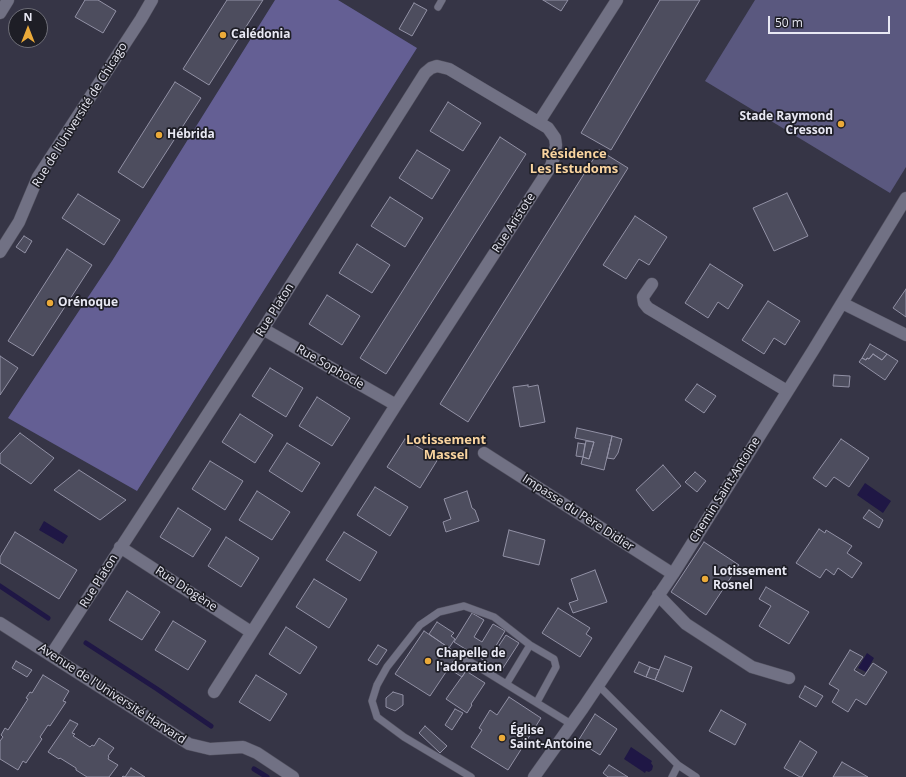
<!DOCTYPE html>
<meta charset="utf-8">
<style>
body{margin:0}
#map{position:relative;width:906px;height:777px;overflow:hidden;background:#363546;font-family:"Open Sans",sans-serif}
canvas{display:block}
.north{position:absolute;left:8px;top:8px;width:40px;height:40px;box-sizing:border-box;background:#1e1e26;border:1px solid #6f6f78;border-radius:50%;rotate:0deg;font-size:11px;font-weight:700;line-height:16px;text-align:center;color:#e8e8f3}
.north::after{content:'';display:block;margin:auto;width:14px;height:18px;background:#ebaa39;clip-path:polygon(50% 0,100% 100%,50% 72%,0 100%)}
.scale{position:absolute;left:768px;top:16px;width:122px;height:18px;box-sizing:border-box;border:2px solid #e8e8f3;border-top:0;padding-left:5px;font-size:12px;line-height:14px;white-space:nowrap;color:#e8e8f3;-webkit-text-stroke:3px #1e1e26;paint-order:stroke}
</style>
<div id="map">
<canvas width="906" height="777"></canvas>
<div class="north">N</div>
<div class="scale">50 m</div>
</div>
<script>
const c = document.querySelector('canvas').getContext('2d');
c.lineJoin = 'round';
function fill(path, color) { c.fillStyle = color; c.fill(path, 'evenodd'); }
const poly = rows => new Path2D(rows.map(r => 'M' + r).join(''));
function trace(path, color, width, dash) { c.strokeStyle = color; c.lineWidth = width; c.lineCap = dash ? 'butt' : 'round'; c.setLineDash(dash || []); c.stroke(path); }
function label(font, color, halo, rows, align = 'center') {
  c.font = font + ' "Open Sans",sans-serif'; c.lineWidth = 3.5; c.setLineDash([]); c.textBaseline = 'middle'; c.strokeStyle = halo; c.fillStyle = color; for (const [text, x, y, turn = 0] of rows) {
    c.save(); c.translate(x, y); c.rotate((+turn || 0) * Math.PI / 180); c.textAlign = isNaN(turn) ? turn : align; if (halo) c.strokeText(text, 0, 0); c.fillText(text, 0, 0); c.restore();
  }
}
const green = poly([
 [755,0,906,0,906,167,890,193,705,81]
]);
const forest = poly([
 [275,0,338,0,417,48,137,491,8,418,112,261]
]);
const water = poly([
 [865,483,891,501,883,513,857,495],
 [44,521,68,536,63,544,39,530],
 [867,653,874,658,866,672,858,668],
 [631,747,652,761,651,763,653,766,652,770,649,772,646,771,645,773,624,759]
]);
const stream = poly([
 [0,586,48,618],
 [86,643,157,689,211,726],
 [254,769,267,777]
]);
const building = poly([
 [85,0,98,0,116,11,103,33,75,17,85,0],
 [227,0,263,0,209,85,183,69,227,0],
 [543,0,568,0,561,11,543,0],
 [660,0,700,0,611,150,581,133,660,0],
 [414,3,427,10,412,36,399,29,414,3],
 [175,82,201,98,143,188,118,172,175,82],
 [448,102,481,123,463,151,430,131,448,102],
 [500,137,526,154,386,374,360,358,500,137],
 [417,150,450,170,432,199,399,178,417,150],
 [599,150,628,168,468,422,440,404,599,150],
 [787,193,808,236,774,251,753,208,787,193],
 [78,194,120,220,104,245,62,218,78,194],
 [390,197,423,218,405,247,371,226,390,197],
 [635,216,667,237,649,265,639,259,626,279,603,265,635,216],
 [24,236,32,241,25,253,16,247,24,236],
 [357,244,390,265,372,293,339,273,357,244],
 [67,249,92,265,33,356,8,341,67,249],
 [710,264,743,285,728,309,718,302,708,318,685,303,710,264],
 [906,289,906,317,893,308,906,289],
 [327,295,360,316,342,345,309,324,327,295],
 [768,301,800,321,785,345,774,338,764,354,742,340,768,301],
 [870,344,887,354,882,360,873,354,869,359,867,358,866,360,862,358,870,344],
 [873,354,882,360,887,354,898,361,885,380,859,362,862,358,866,360,867,358,869,359,873,354],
 [0,356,18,368,0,395,0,356],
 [270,368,303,388,286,417,252,396,270,368],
 [834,375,850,376,849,387,833,386,834,375],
 [697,384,716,396,704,413,685,400,697,384],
 [528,385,528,387,538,385,545,422,520,427,513,387,528,385],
 [317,397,350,418,332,446,299,426,317,397],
 [240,414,273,435,255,463,222,442,240,414],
 [577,428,612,436,604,470,581,464,583,457,589,459,594,442,575,438,577,428],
 [20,433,54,458,31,484,0,463,0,454,20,433],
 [612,436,622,439,618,453,614,459,607,458,612,436],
 [405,439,438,459,420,488,387,467,405,439],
 [841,439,869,458,849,487,834,477,826,487,813,478,841,439],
 [586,441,594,442,589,459,583,457,586,441],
 [287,443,320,463,302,492,269,471,287,443],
 [578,443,585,444,583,457,576,456,578,443],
 [210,461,243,481,225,510,192,489,210,461],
 [663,465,681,486,653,511,636,490,663,465],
 [79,470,126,500,100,520,54,490,79,470],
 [695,472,706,481,697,492,685,482,695,472],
 [375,487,408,507,390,536,357,515,375,487],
 [257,491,290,512,272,540,239,520,257,491],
 [467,491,472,508,475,510,479,521,446,532,443,522,451,519,444,499,467,491],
 [178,508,211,529,193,557,160,537,178,508],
 [869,510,883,520,879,528,863,518,869,510],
 [819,529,825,533,826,530,852,546,847,553,862,563,852,578,838,568,834,575,826,569,820,578,796,563,819,529],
 [509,530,545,540,539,565,503,556,509,530],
 [15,532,77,570,59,599,0,563,0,557,15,532],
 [344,532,377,552,360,581,326,560,344,532],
 [226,537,259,558,241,587,208,566,226,537],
 [704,542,739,565,706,615,671,592,704,542],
 [595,570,607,602,573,613,569,603,578,600,571,579,595,570],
 [314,579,347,599,329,628,296,607,314,579],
 [766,587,809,612,789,644,759,626,771,606,759,599,766,587],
 [127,591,160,612,142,640,109,620,127,591],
 [558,608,590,628,586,634,592,638,580,657,542,633,558,608],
 [472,613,484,620,474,637,482,642,493,624,505,631,494,649,496,650,506,635,519,643,501,671,454,642,472,613],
 [173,621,206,641,188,670,155,650,173,621],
 [437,622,454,633,451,636,455,639,449,648,429,634,437,622],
 [286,627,317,647,300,674,269,654,286,627],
 [424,631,458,654,430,696,395,674,424,631],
 [378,645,387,650,377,665,368,660,378,645],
 [850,650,863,657,854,670,864,676,873,663,887,672,866,705,856,699,848,712,832,702,839,690,829,684,850,650],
 [665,656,692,667,683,692,655,680,665,656],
 [16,661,32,670,27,677,12,668,16,661],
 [639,662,650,667,646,677,634,672,639,662],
 [452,663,466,671,462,677,448,668,452,663],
 [650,667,659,670,655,680,646,677,650,667],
 [466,671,485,683,471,704,472,705,467,713,446,699,466,671],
 [43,675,69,691,63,701,66,702,50,726,48,725,40,737,42,739,26,763,23,761,18,770,0,759,0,741,3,737,1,735,5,728,8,730,28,699,26,698,30,692,32,693,43,675],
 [256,675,287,694,270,721,239,702,256,675],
 [805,686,823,696,816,707,799,697,805,686],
 [393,692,403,695,403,705,395,711,386,707,386,698,393,692],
 [509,697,541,718,508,770,471,747,482,730,479,728,490,710,497,715,509,697],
 [455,709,463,713,452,730,445,725,455,709],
 [721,710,746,724,735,745,709,731,721,710],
 [595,714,617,729,600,755,578,741,595,714],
 [70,720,78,724,72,733,75,734,73,736,90,747,92,745,94,746,99,738,114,748,108,756,109,757,108,759,118,765,109,777,87,777,76,770,76,768,60,758,59,759,48,752,70,720],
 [425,726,447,746,440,753,419,733,425,726],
 [800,741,817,752,802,777,800,777,784,768,800,741],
 [842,762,868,777,833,777,842,762],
 [609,765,628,777,608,777,603,773,609,765],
 [131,768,145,777,122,777,123,776,125,777,131,768]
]);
const lane = poly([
 [438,7,442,0],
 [464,658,571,724],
 [507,683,530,645],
 [598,685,678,765,696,777],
 [471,777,404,737,377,717,372,701,377,685,387,667,420,625,439,612,464,606,494,617,530,645,554,659,556,667,537,702],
 [672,777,678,765]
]);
const street = poly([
 [0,13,8,0],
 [539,122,617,0],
 [0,252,19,222,38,177,141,19,152,0],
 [652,284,643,297,644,303,648,308,787,391],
 [842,303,906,335],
 [263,329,396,405],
 [484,453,673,574],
 [120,547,251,632],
 [658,595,686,624,752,667,789,678],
 [0,623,189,744,210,749,243,747,257,753,293,777],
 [51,655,263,329,425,73,431,68,437,66,449,69,548,128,555,138,556,145,554,157,551,166,396,405,214,692],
 [534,777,583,708,673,574,814,349,906,198]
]);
const markers = [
 [223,35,4,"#ebaa39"],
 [841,124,4,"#ebaa39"],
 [159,135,4,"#ebaa39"],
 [50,303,4,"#ebaa39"],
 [705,579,4,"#ebaa39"],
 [428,661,4,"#ebaa39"],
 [502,738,4,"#ebaa39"]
];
const poiNames = [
 ["Calédonia",231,35],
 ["Stade Raymond",833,117,"right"],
 ["Cresson",833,131,"right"],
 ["Hébrida",167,135],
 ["Orénoque",58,303],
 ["Lotissement",713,572],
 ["Rosnel",713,586],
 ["Chapelle de",436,654],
 ["l'adoration",436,668],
 ["Église",510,731],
 ["Saint-Antoine",510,745]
];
const streetNames = [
 ["Rue de l’Université de Chicago",80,115,-58],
 ["Rue Aristote",514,223,-57],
 ["Rue Platon",275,310,-58],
 ["Rue Sophocle",330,367,30],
 ["Chemin Saint-Antoine",725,490,-58],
 ["Impasse du Père Didier",578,513,33],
 ["Rue Platon",99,581,-58],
 ["Rue Diogène",186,589,33],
 ["Avenue de l'Université Harvard",112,694,33]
];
const neighbourhoodNames = [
 ["Résidence",574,154],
 ["Les Estudoms",574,169],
 ["Lotissement",446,440],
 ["Massel",446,455]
];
fill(green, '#5a587f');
fill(forest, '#645f94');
fill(water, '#1f1745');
trace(stream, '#1f1745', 5);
fill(building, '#4d4d5e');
trace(building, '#9291a5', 1);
trace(lane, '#535260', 8);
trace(street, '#535260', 13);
trace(lane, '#717184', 7);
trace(street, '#717184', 12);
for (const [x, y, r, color] of markers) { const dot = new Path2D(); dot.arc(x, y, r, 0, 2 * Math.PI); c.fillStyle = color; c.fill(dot); trace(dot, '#1e1e26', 1.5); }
label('bold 12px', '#e8e8f3', '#1e1e26', poiNames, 'left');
label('12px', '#e8e8f3', '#1e1e26', streetNames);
label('bold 13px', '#f9d49f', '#1e1e26', neighbourhoodNames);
</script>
